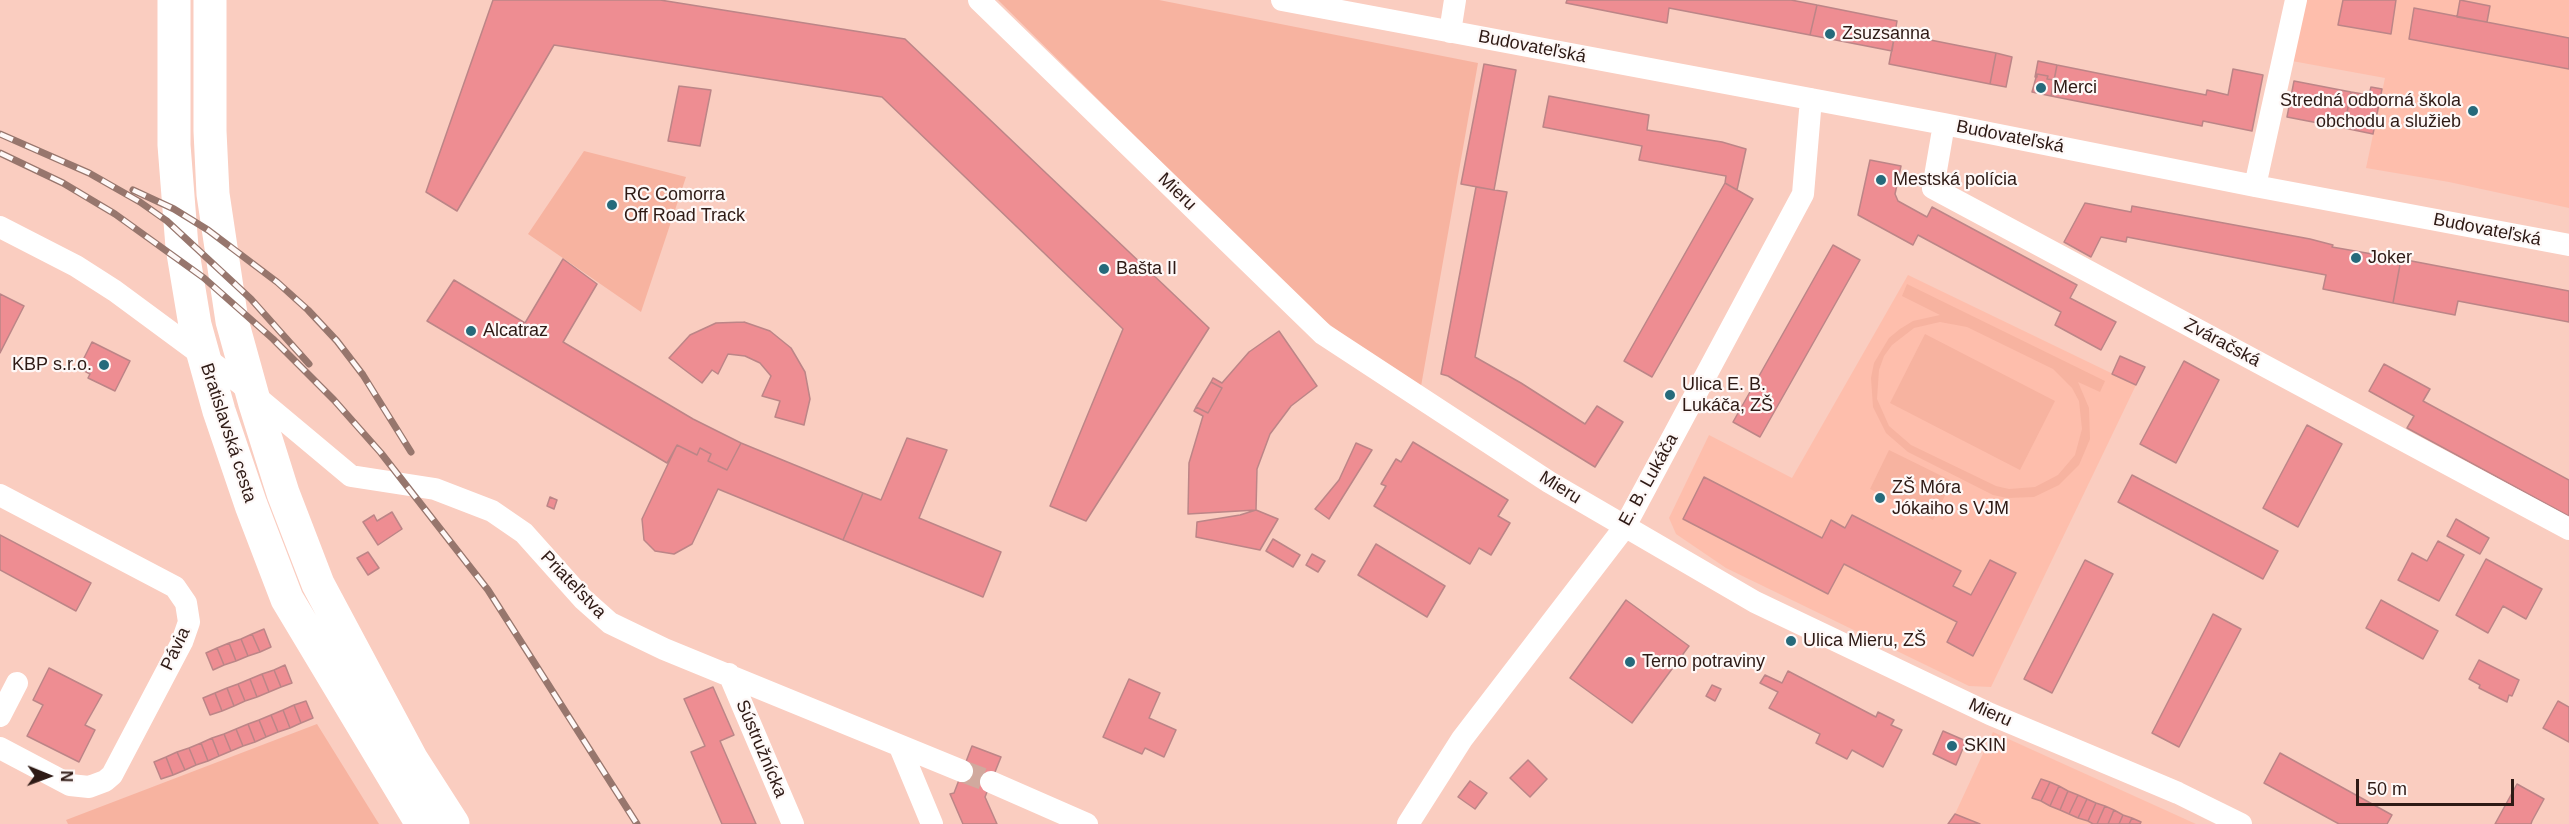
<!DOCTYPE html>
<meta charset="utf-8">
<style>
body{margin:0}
#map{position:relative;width:2569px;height:824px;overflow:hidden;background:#facdc0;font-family:Helvetica,sans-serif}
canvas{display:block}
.north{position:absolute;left:18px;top:746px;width:60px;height:60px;-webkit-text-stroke:4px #fef8f7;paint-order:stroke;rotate:91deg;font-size:16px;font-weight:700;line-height:24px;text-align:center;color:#2e1a15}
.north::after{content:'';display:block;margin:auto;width:21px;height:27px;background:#2e1a15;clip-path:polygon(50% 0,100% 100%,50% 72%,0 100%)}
.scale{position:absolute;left:2356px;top:779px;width:158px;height:27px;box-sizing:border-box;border:3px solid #2e1a15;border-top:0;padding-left:8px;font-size:18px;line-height:21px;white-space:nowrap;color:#2e1a15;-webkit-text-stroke:4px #fef8f7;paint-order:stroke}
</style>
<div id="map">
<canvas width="2569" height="824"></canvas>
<div class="north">N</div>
<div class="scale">50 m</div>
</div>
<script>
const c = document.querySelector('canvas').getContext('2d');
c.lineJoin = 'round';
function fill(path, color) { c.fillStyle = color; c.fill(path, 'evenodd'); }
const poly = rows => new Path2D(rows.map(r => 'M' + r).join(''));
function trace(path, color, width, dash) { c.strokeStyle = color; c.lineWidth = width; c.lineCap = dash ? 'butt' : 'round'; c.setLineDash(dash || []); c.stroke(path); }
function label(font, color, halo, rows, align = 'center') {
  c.font = font + ' Helvetica,sans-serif'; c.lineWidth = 4.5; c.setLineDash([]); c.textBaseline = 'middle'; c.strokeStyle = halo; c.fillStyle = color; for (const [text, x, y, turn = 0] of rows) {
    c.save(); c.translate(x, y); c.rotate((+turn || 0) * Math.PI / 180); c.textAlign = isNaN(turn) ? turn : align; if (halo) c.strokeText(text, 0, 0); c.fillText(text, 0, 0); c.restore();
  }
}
const built = poly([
 [2305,0,2569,0,2569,208,2449,182,2366,168,2385,78,2292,61],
 [1908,275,2136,385,1991,687,1969,686,1726,568,1676,534,1669,518,1709,435,1792,478],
 [1993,732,2196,824,1980,824,1955,814]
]);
const green = poly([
 [998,0,1159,0,1478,63,1420,392,1310,310],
 [584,151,686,177,641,312,528,234],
 [1907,284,2105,381,2100,392,2078,382,2089,408,2090,439,2079,465,2059,485,2034,497,2007,498,1993,495,1908,452,1886,433,1873,407,1871,378,1874,363,1889,338,1900,329,1913,321,1940,315,1902,296],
 [1940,322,1967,327,2053,369,2072,388,2079,401,2082,429,2075,455,2058,475,2035,487,2009,489,1996,486,1911,445,1889,426,1877,399,1879,370,1884,356,1892,345,1914,328],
 [1925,334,2055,401,2020,470,1890,403],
 [1889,450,1952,481,1933,520,1870,489],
 [317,724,379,824,68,824,66,820]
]);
const building = poly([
 [493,0,660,0,905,39,1209,328,1086,521,1050,506,1123,329,882,97,554,45,457,211,426,192,493,0],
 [1567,0,1791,0,1817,5,1810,35,1669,8,1667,23,1566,3,1567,0],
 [2343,0,2396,0,2391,34,2338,25,2343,0],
 [2460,0,2490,6,2487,22,2457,17,2460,0],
 [1817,5,1897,21,1892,51,1810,35,1817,5],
 [2414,8,2569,38,2569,69,2409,39,2414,8],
 [1895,33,1996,53,1990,84,1889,64,1895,33],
 [1996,53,2012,57,2006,87,1990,84,1996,53],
 [2038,61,2057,65,2054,80,2047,79,2048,76,2037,74,2037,77,2035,77,2038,61],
 [1484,64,1516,70,1494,190,1461,184,1484,64],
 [2057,65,2206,95,2207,90,2228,95,2233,69,2263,75,2252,131,2203,121,2202,126,2051,96,2057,65],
 [2037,74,2048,76,2047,79,2054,80,2051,96,2032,92,2037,74],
 [2294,81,2351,92,2344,128,2287,117,2294,81],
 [679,86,711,90,700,146,668,141,679,86],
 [2371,87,2382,89,2373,134,2344,128,2351,92,2369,95,2371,87],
 [1549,96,1649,115,1647,130,1722,142,1746,149,1737,190,1725,183,1726,176,1639,160,1642,146,1543,127,1549,96],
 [1870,160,1901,166,1895,194,1898,201,1927,217,1932,207,2077,285,2070,298,2116,322,2101,350,2055,325,2061,312,1918,235,1913,245,1858,215,1870,160],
 [1725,183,1753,199,1652,377,1624,361,1725,183],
 [1476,187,1507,192,1475,357,1521,383,1585,424,1597,406,1623,422,1595,467,1448,376,1441,374,1476,187],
 [2085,203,2131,212,2132,206,2310,239,2333,245,2332,247,2401,259,2393,303,2323,289,2326,275,2127,237,2126,242,2101,237,2091,257,2064,242,2085,203],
 [1833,245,1860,260,1760,437,1733,422,1833,245],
 [563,259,597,284,563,342,693,419,741,443,727,470,708,461,711,454,700,448,697,455,677,445,667,463,427,321,454,280,525,323,563,259],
 [2401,259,2569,291,2569,322,2458,301,2455,315,2393,303,2401,259],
 [0,294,24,306,0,353,0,294],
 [744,322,770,331,791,348,805,372,810,399,804,425,775,417,780,401,762,396,771,376,760,363,745,356,728,354,718,374,712,370,702,383,669,358,690,335,716,323,744,322],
 [1279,331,1317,386,1291,406,1270,434,1257,469,1256,510,1188,514,1189,463,1203,416,1194,411,1196,407,1208,413,1222,388,1211,382,1213,378,1222,383,1249,352,1279,331],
 [92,342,130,361,115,391,88,378,90,374,79,368,92,342],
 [2120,356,2145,367,2136,385,2112,374,2120,356],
 [2184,361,2219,380,2176,463,2140,444,2184,361],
 [2384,364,2430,389,2423,401,2569,480,2569,516,2407,428,2414,416,2369,391,2384,364],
 [1211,382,1222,388,1208,413,1196,407,1211,382],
 [2307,425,2342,444,2298,527,2263,508,2307,425],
 [907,438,947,450,919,518,1001,552,983,597,843,540,863,493,881,500,907,438],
 [1413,442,1508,500,1498,516,1510,523,1491,555,1479,548,1470,564,1374,506,1386,486,1381,484,1396,459,1401,462,1413,442],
 [741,443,863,493,843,540,718,489,692,544,674,554,655,551,644,540,642,519,677,445,697,455,700,448,711,454,708,461,727,470,741,443],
 [1356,443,1372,450,1329,519,1315,509,1339,480,1356,443],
 [2132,475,2278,551,2263,579,2118,502,2132,475],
 [1704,477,1822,538,1831,520,1845,528,1852,515,1961,571,1953,586,1971,595,1990,560,2016,573,1973,656,1947,642,1957,622,1844,564,1828,594,1683,519,1704,477],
 [550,497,557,500,554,509,547,506,550,497],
 [1256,510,1278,519,1260,550,1196,537,1197,522,1240,515,1256,510],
 [392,512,402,529,378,545,363,522,374,515,377,521,392,512],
 [2456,519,2489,538,2480,554,2447,536,2456,519],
 [0,535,91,583,76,611,0,570,0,535],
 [1273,539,1300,555,1293,567,1266,551,1273,539],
 [2438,541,2464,555,2439,601,2398,580,2412,553,2427,561,2438,541],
 [1376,544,1445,586,1427,617,1358,575,1376,544],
 [368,552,379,568,368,575,357,558,368,552],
 [1312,554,1325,561,1318,572,1306,565,1312,554],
 [2486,559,2542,589,2526,619,2503,606,2488,633,2456,615,2486,559],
 [2085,560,2113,574,2052,693,2024,679,2085,560],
 [1626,600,1689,646,1632,723,1570,678,1626,600],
 [2381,600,2438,631,2423,659,2366,628,2381,600],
 [2213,614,2241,629,2179,747,2152,733,2213,614],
 [264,629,271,647,260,652,252,634,264,629],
 [252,634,260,652,248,656,241,639,252,634],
 [241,639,248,656,236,661,229,643,241,639],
 [229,643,236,661,224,665,217,648,229,643],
 [217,648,224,665,213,670,206,653,217,648],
 [2479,660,2519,680,2512,696,2509,695,2507,702,2479,688,2480,685,2469,679,2479,660],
 [285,665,292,683,281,687,274,670,285,665],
 [49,668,102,695,85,725,95,730,79,762,27,736,43,705,33,700,49,668],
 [274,670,281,687,269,692,262,674,274,670],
 [1788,671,1876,717,1878,712,1894,720,1891,725,1902,730,1883,767,1852,750,1847,759,1816,743,1820,734,1769,708,1778,692,1760,683,1765,675,1782,683,1788,671],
 [262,674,269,692,257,697,250,679,262,674],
 [250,679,257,697,245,701,238,684,250,679],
 [1129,679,1160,693,1149,718,1176,730,1164,757,1145,748,1142,754,1103,737,1129,679],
 [238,684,245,701,234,706,227,688,238,684],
 [1712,685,1721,689,1715,701,1706,696,1712,685],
 [713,687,734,735,720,741,756,824,722,824,691,752,705,746,684,699,713,687],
 [227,688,234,706,222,711,215,693,227,688],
 [215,693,222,711,210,715,203,698,215,693],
 [306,701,313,718,301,723,294,705,306,701],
 [2558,701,2569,707,2569,742,2543,728,2558,701],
 [294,705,301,723,290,728,283,710,294,705],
 [283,710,290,728,278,732,271,715,283,710],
 [271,715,278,732,266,737,259,720,271,715],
 [259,720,266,737,255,742,248,724,259,720],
 [248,724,255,742,243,746,236,729,248,724],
 [236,729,243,746,231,751,224,734,236,729],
 [1943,731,1966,741,1956,765,1933,754,1943,731],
 [224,734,231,751,219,756,212,738,224,734],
 [212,738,219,756,208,761,201,743,212,738],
 [201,743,208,761,196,765,189,748,201,743],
 [972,746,1001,757,985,797,997,824,963,824,950,794,954,793,972,746],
 [189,748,196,765,185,770,177,752,189,748],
 [177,752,185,770,173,775,166,757,177,752],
 [2280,753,2392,815,2387,824,2339,824,2264,783,2280,753],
 [166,757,173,775,161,779,154,762,166,757],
 [1528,760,1547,779,1530,797,1510,778,1528,760],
 [2041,779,2050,782,2041,801,2032,798,2041,779],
 [1470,781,1487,793,1475,809,1458,797,1470,781],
 [2050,782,2059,786,2050,806,2041,801,2050,782],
 [2517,784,2544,799,2532,821,2531,824,2495,824,2517,784],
 [2059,786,2068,791,2060,810,2050,806,2059,786],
 [2068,791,2078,795,2069,814,2060,810,2068,791],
 [2078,795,2087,799,2078,818,2069,814,2078,795],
 [2087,799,2096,803,2088,821,2078,818,2087,799],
 [2096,803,2105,806,2097,824,2093,824,2088,821,2096,803],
 [2105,806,2114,810,2108,824,2097,824,2105,806],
 [2114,810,2123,815,2119,824,2108,824,2114,810],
 [1955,814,1980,824,1948,824,1955,814],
 [2123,815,2132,818,2129,824,2119,824,2123,815],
 [2132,818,2141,822,2140,824,2129,824,2132,818]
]);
const minorTunnel = poly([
 [962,771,991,782]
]);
const minor = poly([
 [979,0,1323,334,1549,482,1755,602,1990,714,2178,793,2241,824],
 [1282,0,1944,124,2255,186,2569,245],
 [1450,32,1455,0],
 [1944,124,1933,188,2569,529],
 [2255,186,2296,0],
 [0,227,76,266,115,291,241,384,351,476,435,489,492,511,524,533,583,599,610,623,664,649,962,771],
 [0,495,175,587,186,603,189,622,182,642,112,775,105,781,89,787,70,785,0,748],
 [729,674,793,824],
 [0,716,17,683],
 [900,747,932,824],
 [991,782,1087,824],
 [1408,824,1462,739,1624,528,1803,194,1811,99]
]);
const primary = poly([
 [174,0,174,145,182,247,195,325,219,411,251,505,287,599,422,824],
 [210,0,210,131,213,194,232,321,255,404,283,493,318,584,412,760,453,824]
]);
const rail = poly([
 [0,134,89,173,140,202,167,221,251,299,309,364],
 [0,153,63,183,115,214,204,278,273,339,334,400,381,453,488,590,637,824],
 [133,190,174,209,208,230,277,282,308,310,337,341,363,375,411,452]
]);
const markers = [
 [1830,34,6,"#266a7b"],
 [2041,88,6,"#266a7b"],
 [2473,111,6,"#266a7b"],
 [1881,180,6,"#266a7b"],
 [612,205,6,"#266a7b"],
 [2356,258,6,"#266a7b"],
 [1104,269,6,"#266a7b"],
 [471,331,6,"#266a7b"],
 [104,365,6,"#266a7b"],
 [1670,395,6,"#266a7b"],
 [1880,498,6,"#266a7b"],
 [1791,641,6,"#266a7b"],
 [1630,662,6,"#266a7b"],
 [1952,746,6,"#266a7b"]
];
const poiNames = [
 ["Zsuzsanna",1842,34],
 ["Merci",2053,88],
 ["Stredná odborná škola",2461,101,"right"],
 ["obchodu a služieb",2461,122,"right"],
 ["Mestská polícia",1893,180],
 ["RC Comorra",624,195],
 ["Off Road Track",624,216],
 ["Joker",2368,258],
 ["Bašta II",1116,269],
 ["Alcatraz",483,331],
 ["KBP s.r.o.",92,365,"right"],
 ["Ulica E. B.",1682,385],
 ["Lukáča, ZŠ",1682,406],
 ["ZŠ Móra",1892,488],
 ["Jókaiho s VJM",1892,509],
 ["Ulica Mieru, ZŠ",1803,641],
 ["Terno potraviny",1642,662],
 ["SKIN",1964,746]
];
const streetNames = [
 ["Budovateľská",1532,47,11],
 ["Budovateľská",2010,137,11],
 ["Mieru",1177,192,44],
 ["Budovateľská",2487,230,11],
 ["Zváračská",2222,343,28],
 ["Bratislavská cesta",228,433,72],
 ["E. B. Lukáča",1649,480,-61],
 ["Mieru",1560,488,32],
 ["Priateľstva",573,585,46],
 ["Pávia",176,649,-65],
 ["Mieru",1990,713,24],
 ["Sústružnícka",761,749,67]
];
fill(built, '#febeac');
fill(green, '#f7b3a0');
fill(building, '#ee8d92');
trace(building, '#bc8587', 1.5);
trace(minorTunnel, '#d1a99e', 22, [22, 11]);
trace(minor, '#fff', 22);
trace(primary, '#fff', 33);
trace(rail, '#97766d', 7);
trace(rail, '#fef8f7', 4.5, [14]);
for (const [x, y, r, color] of markers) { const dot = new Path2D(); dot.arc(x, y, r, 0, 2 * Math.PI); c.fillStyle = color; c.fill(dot); trace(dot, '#fef8f7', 2); }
label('18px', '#2e1a15', '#fef8f7', poiNames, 'left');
label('18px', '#2e1a15', '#fef8f7', streetNames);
</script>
